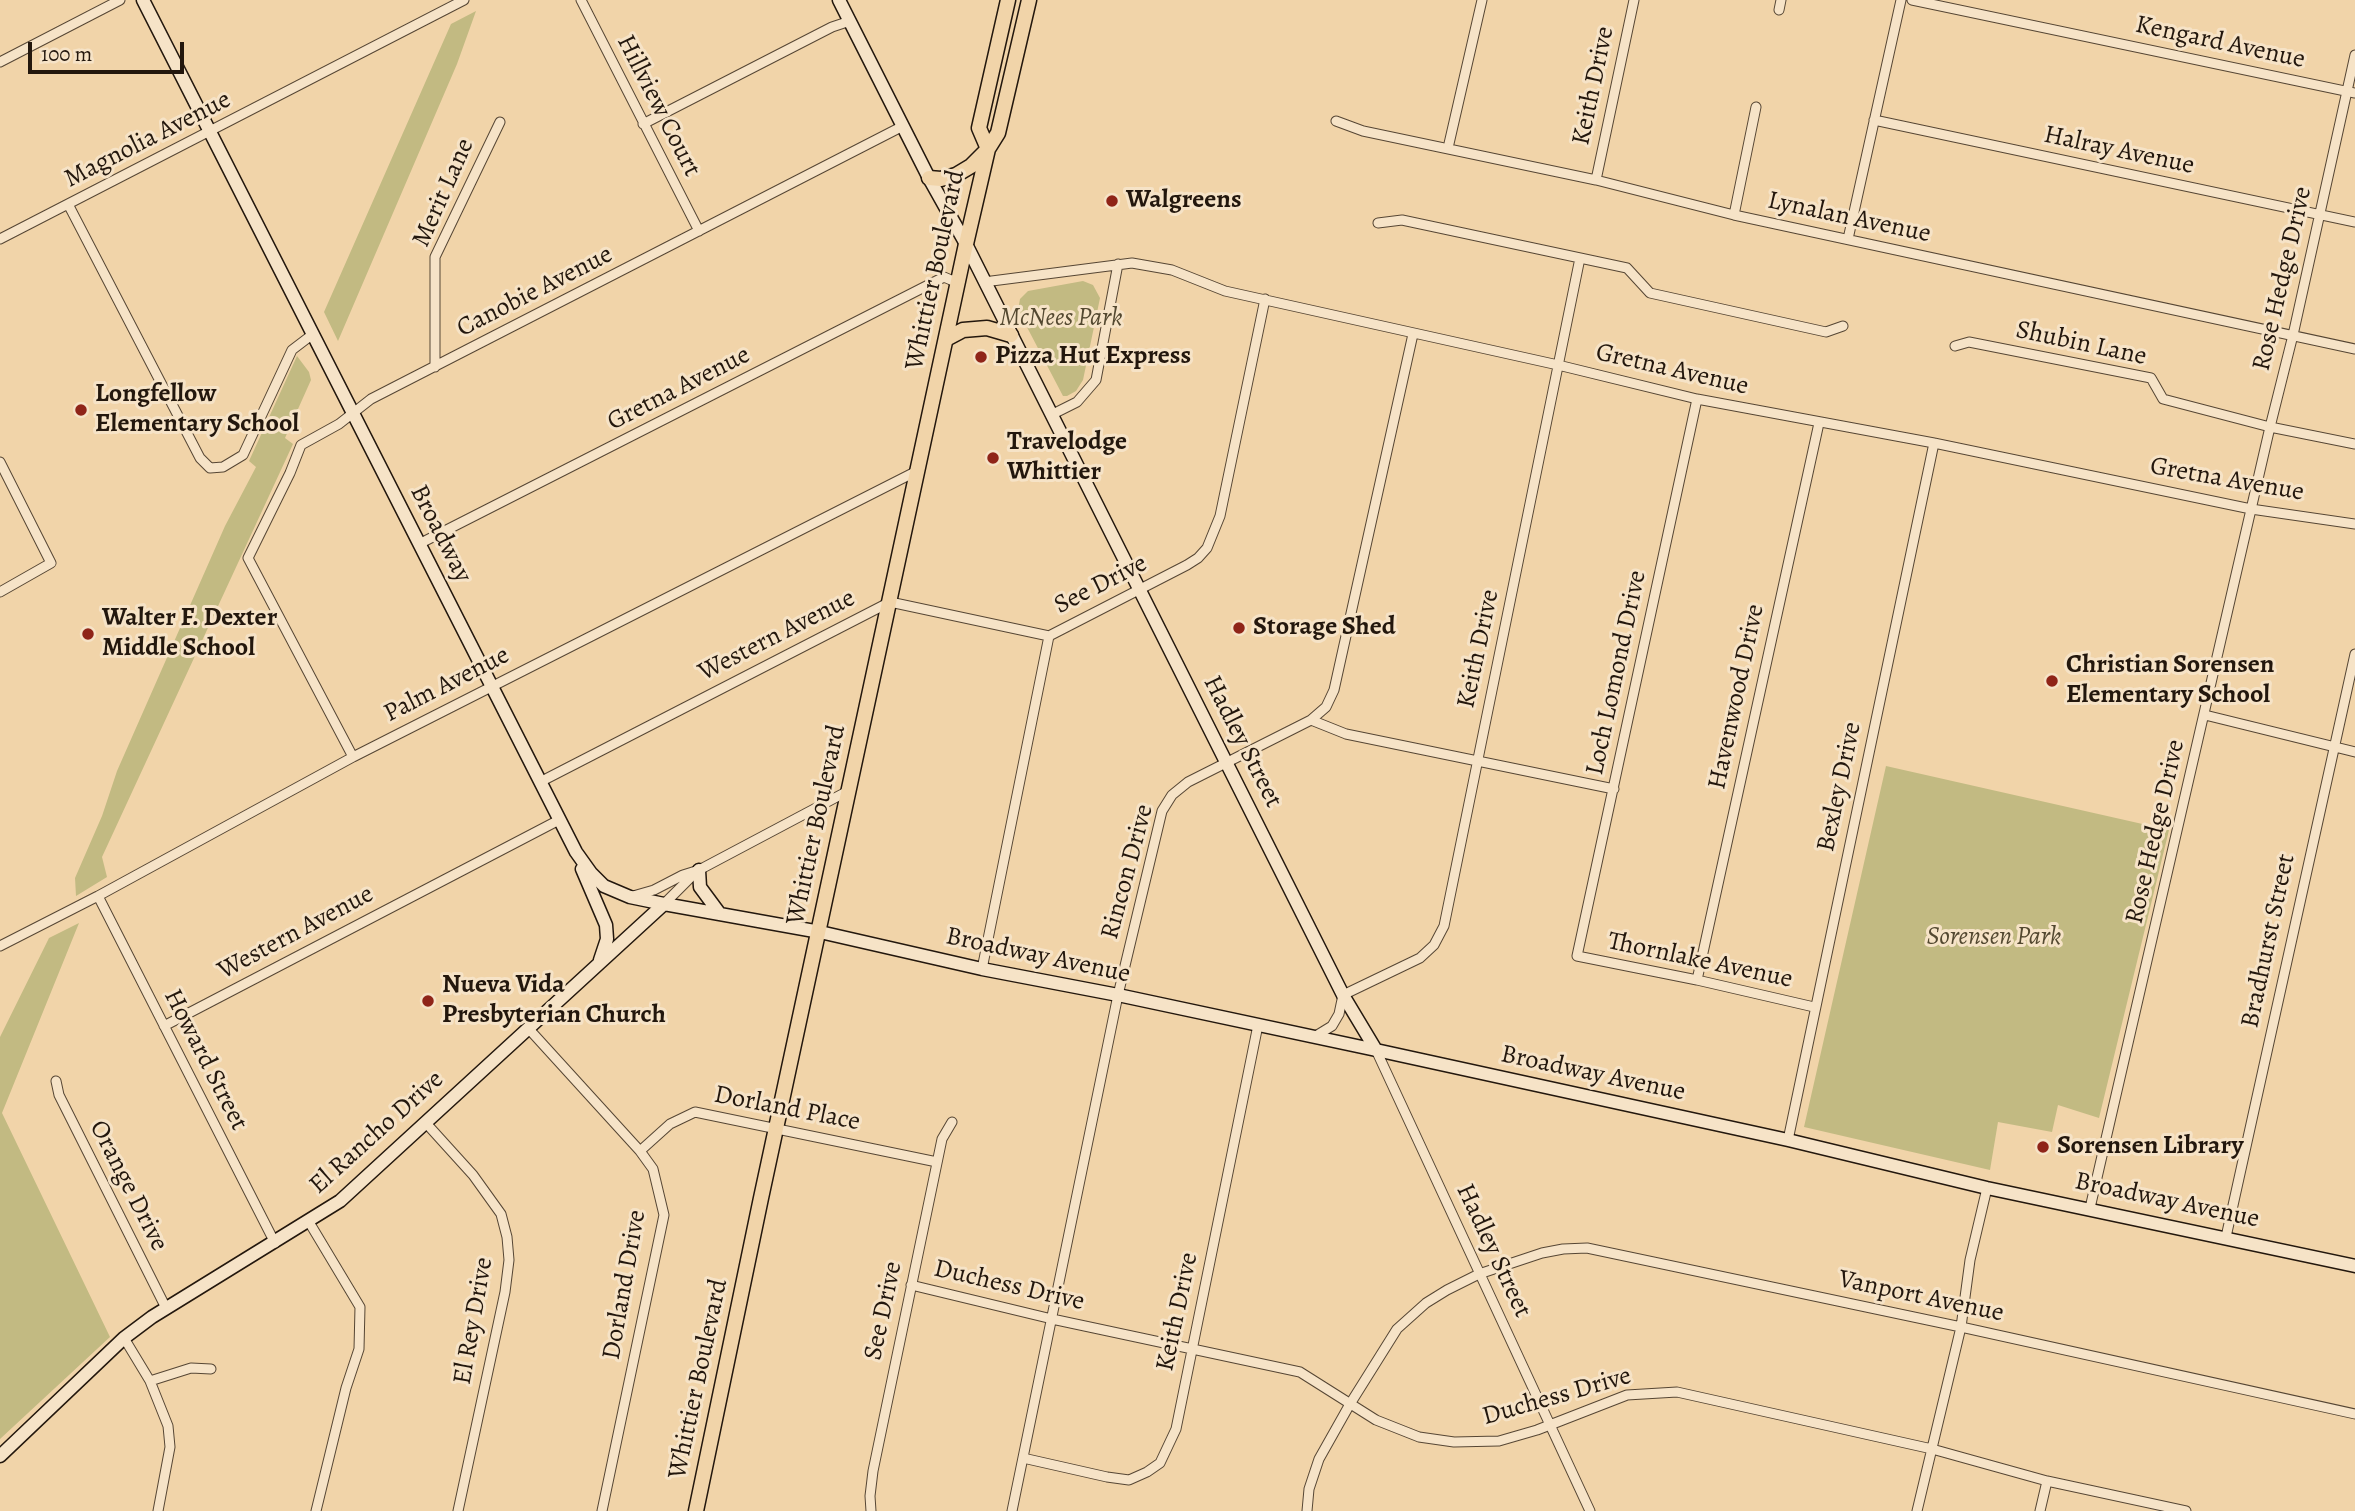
<!DOCTYPE html>
<style>
body{margin:0}
#map{position:relative;width:2355px;height:1511px;overflow:hidden;background:#f1d4a9;font-family:Alegreya,serif}
canvas{display:block}
.scale{position:absolute;left:28px;top:42px;width:156px;height:32px;box-sizing:border-box;border:4px solid #23170d;border-top:0;padding-left:9px;font-size:21px;line-height:24px;white-space:nowrap;color:#23170d;-webkit-text-stroke:5px #f6e3c7;paint-order:stroke}
</style>
<div id="map">
<canvas width="2355" height="1511"></canvas>
<div class="scale">100 m</div>
</div>
<script>
const c = document.querySelector('canvas').getContext('2d');
c.lineJoin = 'round';
function fill(path, color) { c.fillStyle = color; c.fill(path, 'evenodd'); }
const poly = rows => new Path2D(rows.map(r => 'M' + r).join(''));
function trace(path, color, width, dash) { c.strokeStyle = color; c.lineWidth = width; c.lineCap = dash ? 'butt' : 'round'; c.setLineDash(dash || []); c.stroke(path); }
function label(font, color, halo, rows, align = 'center') {
  c.font = font + ' Alegreya,serif'; c.lineWidth = 6; c.setLineDash([]); c.textBaseline = 'middle'; c.strokeStyle = halo; c.fillStyle = color; for (const [text, x, y, turn = 0] of rows) {
    c.save(); c.translate(x, y); c.rotate((+turn || 0) * Math.PI / 180); c.textAlign = isNaN(turn) ? turn : align; if (halo) c.strokeText(text, 0, 0); c.fillText(text, 0, 0); c.restore();
  }
}
const green = poly([
 [476,11,457,64,338,341,324,312,451,24],
 [1083,281,1093,285,1100,298,1083,380,1076,391,1067,396,1063,396,1018,310,1020,299,1028,291],
 [297,356,309,372,311,380,285,438,293,444,102,857,107,877,76,896,75,878,102,816,117,771,225,526,256,467,249,461],
 [1886,766,2169,830,2099,1118,2058,1105,2052,1132,1998,1122,1990,1170,1804,1127],
 [79,923,2,1113,110,1337,0,1439,0,1037,49,938]
]);
const street = poly([
 [581,0,699,231],
 [1912,0,2355,93],
 [1779,10,1781,0],
 [0,62,120,0],
 [1874,120,2355,222],
 [1336,121,1363,131,1596,180,1734,215,2355,349],
 [643,124,832,27,850,21],
 [1448,148,1482,0],
 [1596,180,1634,0],
 [68,204,200,458,210,468,223,467,243,455,292,350,313,334],
 [1734,215,1756,107],
 [1378,223,1402,220,1627,268,1650,293,1826,332,1843,326],
 [0,239,464,0],
 [1848,239,1901,0],
 [984,282,1132,263,1172,270,1225,291,1558,365,1697,399,1934,443,2251,509,2355,524],
 [1955,346,1969,342,2151,378,2163,399,2270,427,2355,444],
 [435,367,435,257,500,122],
 [1697,399,1577,956,1697,980,1814,1007],
 [1051,415,1077,402,1096,380,1118,264],
 [0,462,51,563,0,592],
 [419,544,944,277,958,283],
 [2205,715,2355,752],
 [1311,720,1346,734,1614,789],
 [353,757,248,558,290,473,301,445,339,424,371,399,903,126],
 [540,782,890,602,1049,636],
 [98,896,275,1243],
 [633,896,654,890,683,875,699,870,848,791],
 [664,904,695,873],
 [0,946,98,896,353,757,917,471],
 [982,969,1049,636,1187,565,1198,558,1207,548,1220,516,1265,299],
 [1697,980,1819,423],
 [164,1026,559,820],
 [528,1028,640,1151,653,1169,664,1215,602,1511],
 [1314,1037,1332,1026,1339,1014,1343,995,1420,958,1434,945,1444,926,1580,258],
 [1376,1050,1590,1511],
 [56,1081,59,1095,166,1308],
 [425,1122,473,1175,501,1214,507,1237,509,1260,505,1292,458,1511],
 [1788,1140,1934,443],
 [640,1151,670,1124,695,1112,937,1162],
 [2090,1208,2270,427,2293,335,2355,55],
 [309,1222,360,1307,359,1349,346,1388,316,1511],
 [2226,1237,2355,654],
 [911,1285,1052,1319,1300,1372,1376,1420,1419,1437,1454,1442,1499,1441,1537,1430,1627,1395,1677,1392,1932,1449,2047,1481,2186,1511],
 [124,1338,150,1381,168,1426,170,1447,158,1511],
 [150,1381,191,1368,211,1369],
 [1023,1458,1107,1477,1129,1480,1147,1472,1160,1463,1176,1429,1258,1025],
 [871,1511,870,1496,873,1471,942,1139,952,1122],
 [1012,1511,1118,995,1162,811,1172,795,1188,782,1311,720,1326,707,1334,690,1413,334],
 [1307,1511,1309,1489,1319,1459,1350,1404,1397,1329,1426,1303,1447,1290,1479,1274,1542,1253,1563,1249,1587,1248,1961,1327,2355,1414],
 [1917,1511,1961,1327,1970,1260,1987,1188],
 [2040,1511,2047,1481]
]);
const secondary = poly([
 [143,0,576,852,591,873,604,886,630,897,664,904,820,932,982,969,1118,995,1376,1050,1788,1140,1987,1188,2355,1266],
 [839,0,929,178,966,244,1343,995,1376,1050],
 [582,869,606,925,607,939,600,960],
 [699,870,700,887,720,914],
 [0,1456,124,1338,152,1317,340,1201,664,904]
]);
const primary = poly([
 [988,149,979,128,1008,0],
 [929,178,941,179,956,175,971,166,987,150],
 [946,339,963,330,987,328,1011,335],
 [696,1511,761,1198,966,244,988,149,998,133,1029,0]
]);
const markers = [
 [1112,201,7,"#8f2418"],
 [981,357,7,"#8f2418"],
 [81,410,7,"#8f2418"],
 [993,458,7,"#8f2418"],
 [1239,628,7,"#8f2418"],
 [88,634,7,"#8f2418"],
 [2052,681,7,"#8f2418"],
 [428,1001,7,"#8f2418"],
 [2043,1147,7,"#8f2418"]
];
const streetNames = [
 ["Kengard Avenue",2220,43,12],
 ["Keith Drive",1594,86,-78],
 ["Hillview Court",658,106,63],
 ["Magnolia Avenue",148,140,-27],
 ["Halray Avenue",2119,151,12],
 ["Merit Lane",444,193,-66],
 ["Lynalan Avenue",1849,218,12],
 ["Whittier Boulevard",936,270,-78],
 ["Rose Hedge Drive",2283,279,-77],
 ["Canobie Avenue",535,292,-27],
 ["Shubin Lane",2081,344,12],
 ["Gretna Avenue",1672,370,13],
 ["Gretna Avenue",679,389,-27],
 ["Gretna Avenue",2227,480,10],
 ["Broadway",440,534,63],
 ["See Drive",1101,585,-27],
 ["Western Avenue",777,636,-27],
 ["Keith Drive",1479,649,-78],
 ["Loch Lomond Drive",1617,673,-78],
 ["Palm Avenue",447,685,-27],
 ["Havenwood Drive",1737,697,-78],
 ["Hadley Street",1242,742,63],
 ["Bexley Drive",1840,787,-78],
 ["Whittier Boulevard",817,825,-78],
 ["Rose Hedge Drive",2156,832,-77],
 ["Rincon Drive",1128,872,-75],
 ["Western Avenue",296,933,-28],
 ["Bradhurst Street",2269,941,-78],
 ["Broadway Avenue",1038,956,12],
 ["Thornlake Avenue",1700,961,12],
 ["Howard Street",205,1060,63],
 ["Broadway Avenue",1593,1074,12],
 ["Dorland Place",787,1109,11],
 ["El Rancho Drive",377,1133,-42],
 ["Orange Drive",128,1186,63],
 ["Broadway Avenue",2167,1201,12],
 ["Hadley Street",1493,1251,65],
 ["Dorland Drive",625,1285,-80],
 ["Duchess Drive",1009,1286,13],
 ["Vanport Avenue",1921,1297,12],
 ["See Drive",884,1311,-78],
 ["Keith Drive",1178,1312,-78],
 ["El Rey Drive",474,1321,-80],
 ["Whittier Boulevard",699,1379,-78],
 ["Duchess Drive",1557,1397,-16]
];
const poiNames = [
 ["Walgreens",1126,201],
 ["Pizza Hut Express",995,357],
 ["Longfellow",95,395],
 ["Elementary School",95,425],
 ["Travelodge",1007,443],
 ["Whittier",1007,473],
 ["Walter F. Dexter",102,619],
 ["Middle School",102,649],
 ["Storage Shed",1253,628],
 ["Christian Sorensen",2066,666],
 ["Elementary School",2066,696],
 ["Nueva Vida",442,986],
 ["Presbyterian Church",442,1016],
 ["Sorensen Library",2057,1147]
];
const parkNames = [
 ["McNees Park",1061,319],
 ["Sorensen Park",1994,938]
];
fill(green, '#c2ba82');
trace(street, '#564634', 11);
trace(secondary, '#23170d', 15);
trace(primary, '#23170d', 17);
trace(street, '#f6e3c7', 9);
trace(secondary, '#f6e3c7', 12);
trace(primary, '#f1d4a9', 14);
for (const [x, y, r, color] of markers) { const dot = new Path2D(); dot.arc(x, y, r, 0, 2 * Math.PI); c.fillStyle = color; c.fill(dot); trace(dot, '#f6e3c7', 2.5); }
label('26px', '#23170d', '#f6e3c7', streetNames);
label('bold 26px', '#23170d', '#f6e3c7', poiNames, 'left');
label('italic 26px', '#534830', '#f6e3c7', parkNames);
</script>
